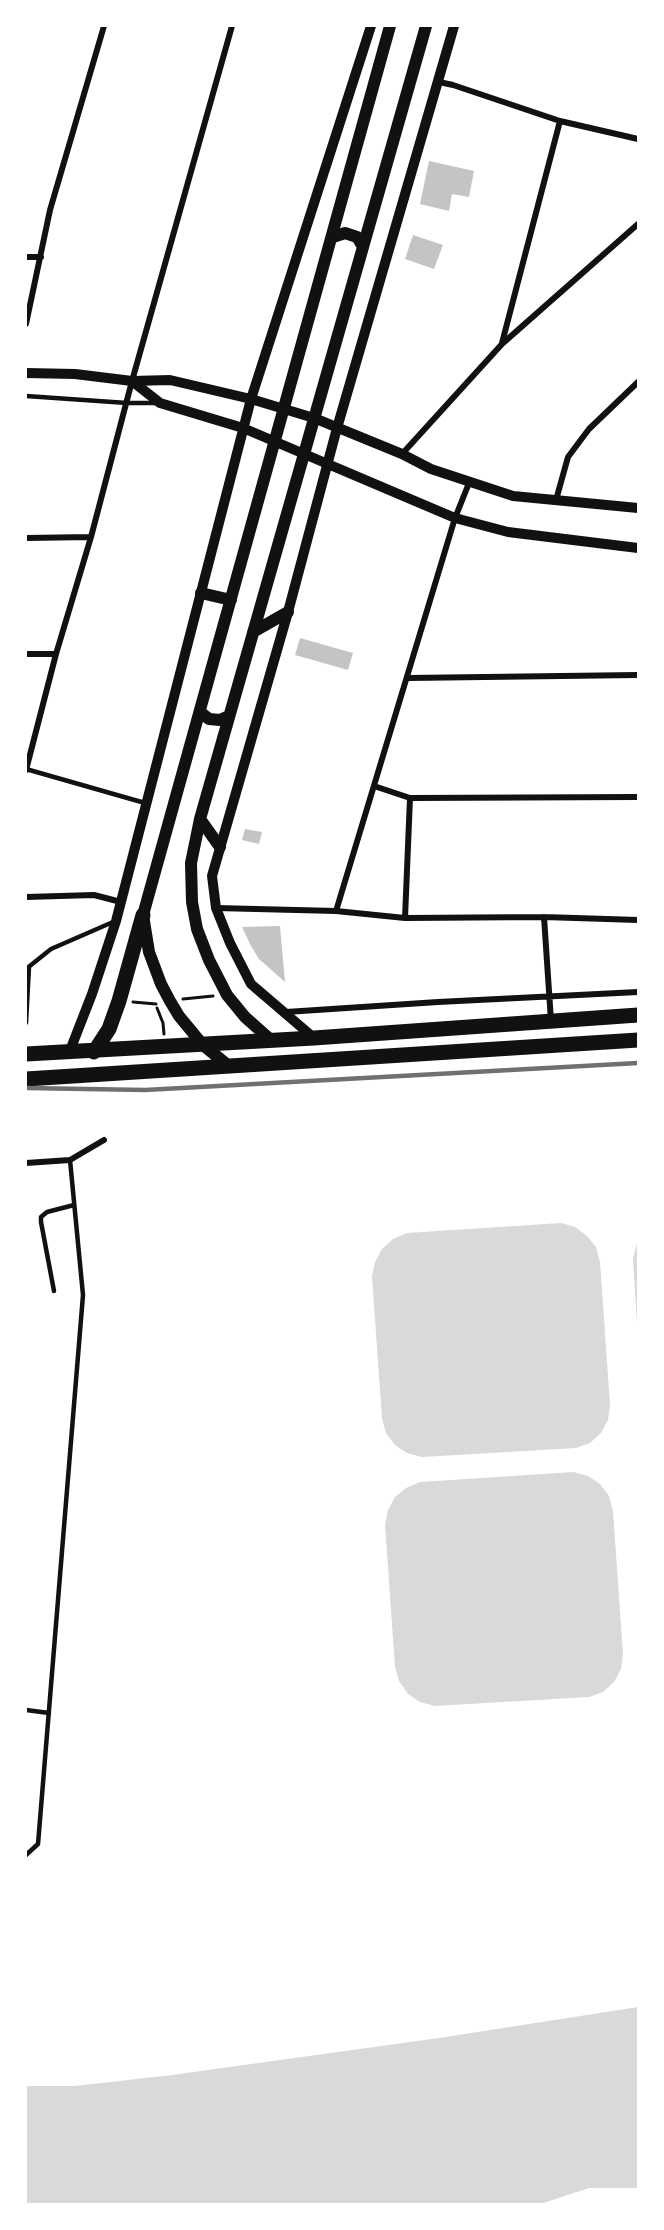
<!DOCTYPE html>
<style>
body{margin:0}
#map{position:relative;width:664px;height:2230px;overflow:hidden;background:#fff;font-family:"PT Serif",serif}
canvas{display:block}
.frame{position:absolute;inset:0;border:27px solid #fff;pointer-events:none}
</style>
<div id="map">
<canvas width="664" height="2230"></canvas>
<div class="frame"></div>
</div>
<script>
const c = document.querySelector('canvas').getContext('2d');
c.lineJoin = 'round';
function fill(path, color) { c.fillStyle = color; c.fill(path, 'evenodd'); }
const poly = rows => new Path2D(rows.map(r => 'M' + r).join(''));
function trace(path, color, width, dash) { c.strokeStyle = color; c.lineWidth = width; c.lineCap = dash ? 'butt' : 'round'; c.setLineDash(dash || []); c.stroke(path); }
const water = poly([
 [561,1223,575,1227,587,1236,596,1247,600,1262,610,1405,608,1420,601,1433,590,1443,576,1448,422,1457,407,1453,395,1445,386,1433,382,1419,372,1276,375,1262,382,1249,393,1239,407,1233],
 [638,1239,638,1340,633,1259],
 [574,1472,588,1476,600,1484,609,1496,613,1511,623,1654,621,1669,614,1682,603,1692,589,1697,435,1706,420,1702,408,1694,399,1681,395,1667,385,1525,388,1510,395,1497,406,1488,420,1482],
 [638,2007,638,2188,589,2188,540,2204,26,2204,26,2086,75,2086,172,2075,439,2038]
]);
const building = poly([
 [429,161,474,171,469,197,452,194,449,211,420,204],
 [413,235,443,245,434,269,405,259],
 [300,638,353,653,348,670,295,655],
 [245,829,262,832,259,844,242,840],
 [280,926,285,982,259,959,251,946,242,927]
]);
const path = poly([
 [183,999,213,996],
 [133,1002,156,1004],
 [157,1008,163,1023,164,1034]
]);
const service = poly([
 [26,396,127,403,158,403],
 [26,769,145,803],
 [26,969,51,949,113,922],
 [26,1023,29,967],
 [54,1291,41,1222,41,1217,47,1212,74,1205],
 [26,1710,49,1713],
 [26,1855,38,1844,83,1295,70,1160]
]);
const minor = poly([
 [439,82,453,85,560,121,638,139],
 [26,257,41,257],
 [26,324,50,210,104,26],
 [502,343,560,121],
 [402,454,502,344,638,224],
 [556,500,568,457,589,429,638,382],
 [26,538,91,537],
 [26,654,56,654],
 [408,678,638,675],
 [26,770,56,654,91,537,132,381,232,26],
 [374,786,410,798,638,797],
 [26,897,94,895,121,902],
 [216,908,336,911,405,918,544,917,638,920],
 [336,911,455,518,469,483],
 [544,917,551,1021],
 [405,918,410,798],
 [286,1012,438,1002,638,992],
 [26,1163,70,1160,104,1140]
]);
const tertiary = poly([
 [26,373,75,374,132,381,170,380,251,399,314,418,402,454,431,469,513,496,638,508],
 [132,381,160,403,243,428,455,518,508,532,638,548],
 [314,1038,251,984,230,943,216,908,212,876,288,612,337,428,454,26],
 [69,1053,92,994,116,921,251,399,371,26]
]);
const secondary = poly([
 [333,237,345,233,357,237,363,247],
 [201,593,231,600],
 [253,632,288,612],
 [200,712,209,719,220,720,229,716],
 [200,819,220,847],
 [272,1041,245,1017,227,995,209,960,197,929,192,902,191,863,200,819,426,26],
 [230,1067,203,1045,179,1016,170,1001,161,984,149,952,143,915,390,26]
]);
const trunk = poly([
 [94,1052,109,1029,119,1001,143,915],
 [26,1054,314,1038,638,1015],
 [26,1079,638,1040]
]);
const rail = poly([
 [26,1088,145,1090,638,1063]
]);
fill(water, '#d9d9d9');
fill(building, '#c4c4c4');
trace(path, '#111', 3);
trace(service, '#111', 4.5);
trace(minor, '#111', 6);
trace(tertiary, '#111', 10);
trace(secondary, '#111', 12);
trace(trunk, '#111', 15);
trace(rail, '#707070', 4.5);
</script>
